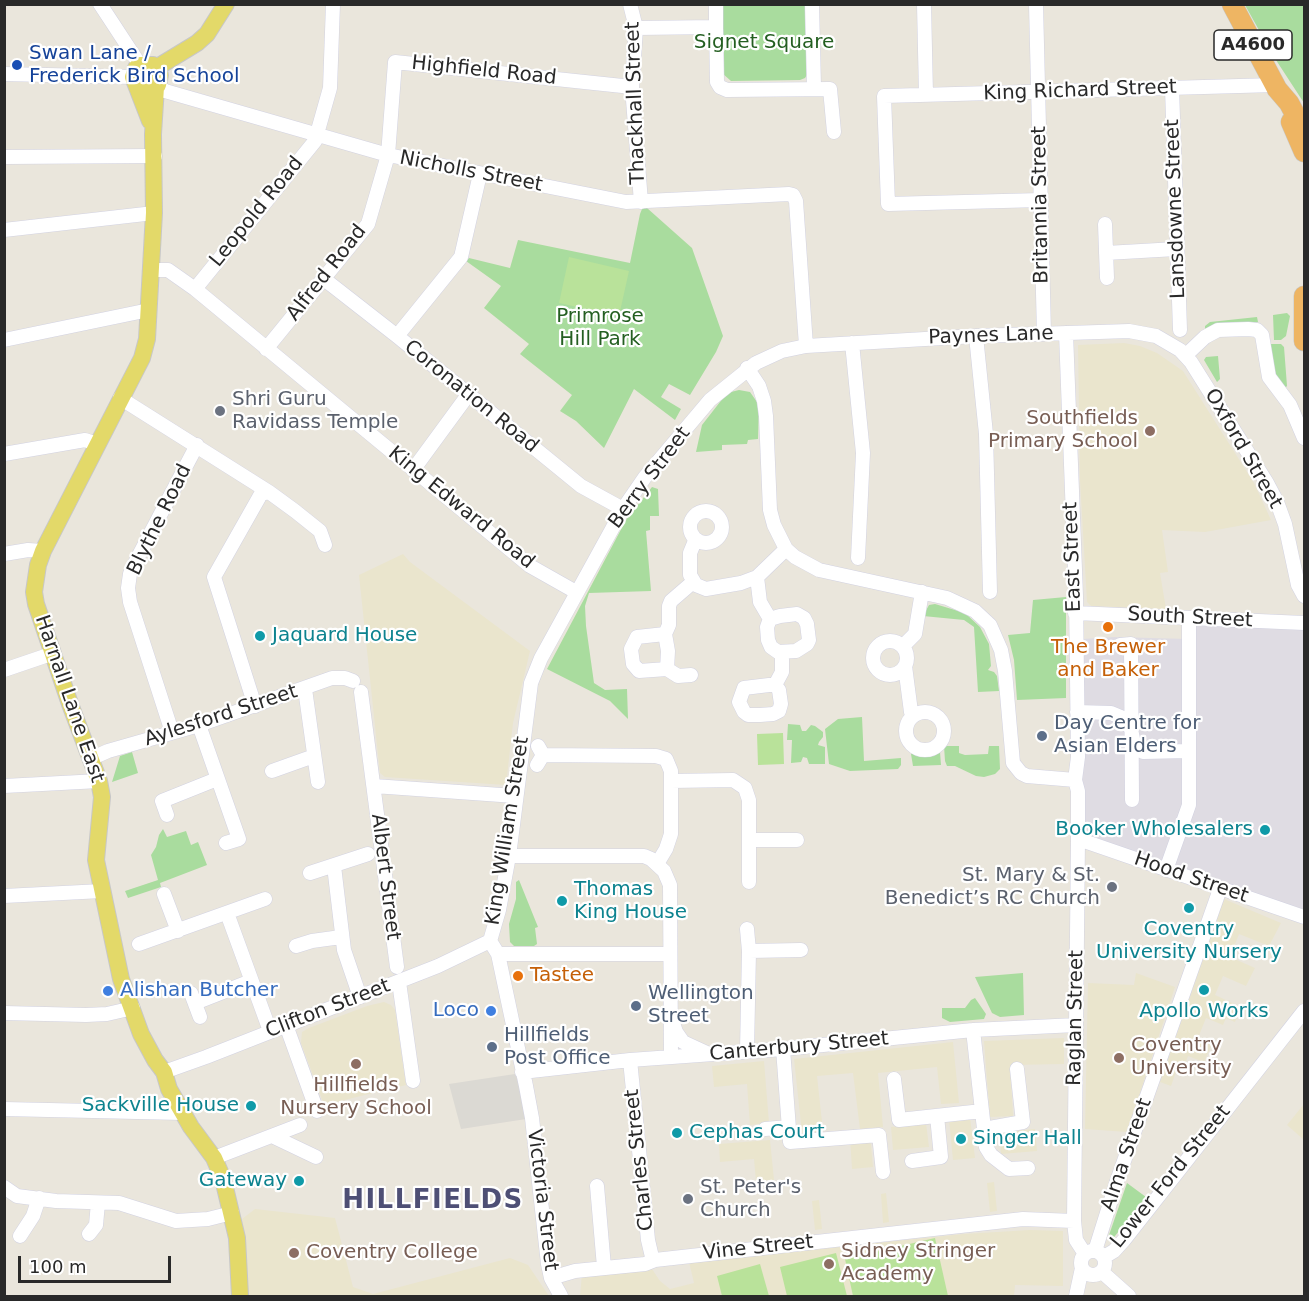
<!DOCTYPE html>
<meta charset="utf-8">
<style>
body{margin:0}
#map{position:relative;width:1309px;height:1301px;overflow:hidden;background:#eae6dc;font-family:"DejaVu Sans",sans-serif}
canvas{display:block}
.frame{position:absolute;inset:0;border:6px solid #292929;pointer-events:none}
.scale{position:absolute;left:18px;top:1256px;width:153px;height:27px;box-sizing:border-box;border:3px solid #292929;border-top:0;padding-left:8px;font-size:18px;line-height:21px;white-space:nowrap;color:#292929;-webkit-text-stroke:4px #fff;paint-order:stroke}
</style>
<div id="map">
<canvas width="1309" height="1301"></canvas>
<div class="frame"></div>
<div class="scale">100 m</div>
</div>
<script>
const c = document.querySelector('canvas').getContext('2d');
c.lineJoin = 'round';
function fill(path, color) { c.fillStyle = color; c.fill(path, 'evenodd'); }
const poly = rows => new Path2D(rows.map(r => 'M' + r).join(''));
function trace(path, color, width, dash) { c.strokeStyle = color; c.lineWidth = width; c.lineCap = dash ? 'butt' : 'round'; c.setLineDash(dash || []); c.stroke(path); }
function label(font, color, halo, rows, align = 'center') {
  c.font = font + ' "DejaVu Sans",sans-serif'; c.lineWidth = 4.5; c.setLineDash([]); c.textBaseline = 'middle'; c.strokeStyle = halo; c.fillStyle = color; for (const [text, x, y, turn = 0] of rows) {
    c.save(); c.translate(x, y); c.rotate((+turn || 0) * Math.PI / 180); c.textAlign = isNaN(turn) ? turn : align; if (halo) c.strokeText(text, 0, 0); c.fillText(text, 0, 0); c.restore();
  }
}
const industrial = poly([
 [1189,618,1304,623,1304,909,1166,870,1078,839,1083,639,1114,637,1188,639]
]);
const education = poly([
 [1124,343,1140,346,1157,353,1183,371,1254,483,1271,520,1205,532,1162,530,1168,572,1160,573,1166,609,1091,606,1087,602,1080,480,1078,345],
 [403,554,410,562,530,651,513,723,506,785,385,777,380,773,359,575],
 [1224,899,1281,923,1269,946,1239,934,1230,957,1255,968,1246,986,1223,976,1215,995,1241,1007,1235,1022,1226,1018,1223,1025,1206,1018,1198,1038,1212,1044,1204,1062,1188,1056,1183,1070,1177,1069,1171,1086,1160,1082],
 [1136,973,1175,987,1127,1132,1085,1129,1088,983,1134,985],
 [384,1002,391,1005,395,1010,406,1085,324,1105,301,1043,302,1032,309,1028,367,1006],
 [1064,1038,1064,1064,1010,1065,1013,1116,990,1117,984,1041],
 [953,1042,959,1103,941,1104,937,1067,878,1073,883,1127,860,1129,853,1073,817,1076,823,1131,802,1133,794,1059],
 [764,1061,769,1123,750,1125,747,1084,714,1087,712,1066],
 [1304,1104,1304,1140,1287,1125],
 [970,1117,975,1158,953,1160,949,1119],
 [926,1123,929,1147,893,1150,891,1127],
 [1035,1129,1037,1151,1001,1154,999,1132],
 [870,1136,873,1167,852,1169,850,1137],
 [770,1140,774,1180,756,1181,754,1159,720,1162,719,1144],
 [994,1182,997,1211,990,1212,987,1183],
 [886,1193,889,1222,883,1223,881,1194],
 [819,1200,822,1229,815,1230,812,1201],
 [255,1209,335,1218,353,1287,373,1294,510,1258,528,1265,549,1296,248,1296,242,1219],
 [1030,1230,1063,1231,1063,1286,1015,1285,1014,1296,580,1296,582,1274,650,1266,660,1281,670,1289,694,1283,689,1262,964,1234]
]);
const green = poly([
 [721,5,806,5,808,73,805,78,800,80,731,81,722,73],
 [1245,5,1304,5,1304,103,1274,57],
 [647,208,692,248,723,336,716,352,690,395,669,384,661,397,681,409,675,420,634,389,604,448,576,421,560,411,572,395,520,354,529,344,484,308,501,286,466,261,469,258,510,268,518,240,630,263,640,214,642,209],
 [1287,313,1290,316,1286,336,1281,340,1274,340,1273,315],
 [1257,317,1258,322,1250,324,1205,331,1205,326,1210,322],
 [1271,344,1281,344,1284,347,1287,386,1285,388,1276,378,1269,346],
 [1218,356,1220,379,1217,382,1204,360,1206,357],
 [739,390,750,392,757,402,759,408,758,439,748,440,747,444,722,445,722,450,696,452,702,425,727,393],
 [652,487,658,489,659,516,650,516,650,530,646,531,651,591,589,593,585,606,586,626,594,683,605,690,627,689,628,719,610,701,547,669,626,520],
 [1066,597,1066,698,1017,700,1014,660,1008,635,1030,633,1033,600],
 [935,604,965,613,980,627,989,644,991,666,988,670,994,672,997,676,999,691,978,692,974,627,964,620,923,616,929,605],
 [862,717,864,761,901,758,901,765,898,769,850,771,829,764,825,729,838,719],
 [788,724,800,725,802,731,806,731,811,725,815,726,823,732,823,737,819,742,818,745,825,747,825,764,809,764,807,758,803,757,801,762,791,763,792,740,787,740],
 [944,746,959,746,959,753,965,755,988,754,989,746,999,746,1000,769,995,774,984,777,976,776,955,766,947,766,945,761],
 [132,752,138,773,112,782,120,756],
 [913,752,940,752,941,765,913,766,911,754],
 [163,829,167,837,186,831,191,845,198,842,207,865,160,883,161,887,128,898,125,891,158,880,151,855,156,847,159,835],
 [519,880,538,927,535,928,537,944,534,946,514,946,510,942,509,924,516,899,516,882],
 [1023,973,1024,1015,1000,1017,992,1013,975,977],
 [975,998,986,1014,984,1019,950,1022,942,1018,942,1008,965,1008,971,1000],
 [1127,1183,1146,1197,1111,1241,1109,1241,1108,1238]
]);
const pitch = poly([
 [569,257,629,271,619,316,559,303],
 [783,733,784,764,758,765,757,734],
 [935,1238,948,1296,853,1296,845,1259],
 [836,1253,847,1296,787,1296,780,1267],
 [760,1264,769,1296,722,1296,717,1276]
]);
const plaza = poly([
 [515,1074,521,1088,526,1119,461,1129,449,1084]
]);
const minor = poly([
 [100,4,140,65],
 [630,4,636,28,632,87,641,202],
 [812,4,814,87],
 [924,4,926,95],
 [1036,4,1044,334],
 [716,27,717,82,720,87,727,90,830,89,834,132],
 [636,28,716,27,716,4],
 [4,74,133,77],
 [158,85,165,91,388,155,626,202,789,194,793,195,796,201,806,346],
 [1172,88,1180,330],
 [4,157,155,156],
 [1041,200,888,204,884,96,1275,85],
 [1105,224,1107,278],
 [4,230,154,213],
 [1106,253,1176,249],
 [150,270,168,270,195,289,530,566,576,592],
 [324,279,397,336,581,486,623,509],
 [195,289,315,141,330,88,333,4],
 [1066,333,1076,596,1078,757,1075,780,1078,791,1078,839,1074,1221,1076,1240,1085,1254],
 [397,336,461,257,480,174],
 [976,336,986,434,990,592],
 [4,340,149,310],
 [852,343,863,453,858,558],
 [266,349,368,224,388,155,395,62,632,87],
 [1186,355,1205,337,1218,330,1248,329,1257,330,1262,335,1269,377,1290,405,1304,438],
 [747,368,759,386,764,401,766,416,770,510,774,525,786,549,795,557,819,570,947,598,975,611,990,625,1001,650,1005,671,1013,763,1021,773,1027,776,1075,780],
 [120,398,269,492],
 [4,454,85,440,97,444],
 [413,470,468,395],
 '690 527a16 16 0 1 1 32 0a16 16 0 1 1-32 0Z',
 [695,541,690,553,690,575,696,585,706,589,741,583,757,577,786,549],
 [4,554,28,550,43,551],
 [757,577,760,602,770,619],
 [1075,613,1304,623],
 [797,614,804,618,807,624,809,640,807,644,796,651,778,652,771,647,768,640,767,627,770,619,780,616,797,614],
 [665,634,637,637,631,649,633,664,639,671,667,669,678,676,691,675],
 '873 658a17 17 0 1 1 34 0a17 17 0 1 1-34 0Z',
 [1120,645,1131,644,1132,800],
 [903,646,915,634,922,592],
 [905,666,911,712,913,715],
 [667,669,668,651,665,634,669,625,669,606,671,601,693,582],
 [4,670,54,653],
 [769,685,775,685,779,690,781,704,779,711,773,714,760,715,748,715,744,712,739,702,744,688,769,685],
 [775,685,782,672,782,653],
 [305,689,318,782],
 [361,692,397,967],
 [255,706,214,577,261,494,269,492,295,511,320,531,325,545],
 [1077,712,1111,713,1123,718,1131,729,1134,744,1143,752,1188,751],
 '906 731a19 19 0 1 1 38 0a19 19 0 1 1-38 0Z',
 [199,725,239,839,226,843],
 [172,732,130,602,128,588,130,574,137,559,197,445],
 [543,755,656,756,666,759,671,771,671,834,666,849,657,864],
 [90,759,108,751,199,725,332,678,345,678,353,681],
 [537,765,543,755,538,746],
 [272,771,314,756],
 [671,781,733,780,745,788,749,800,749,882],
 [4,786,99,781],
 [374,786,515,796],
 [167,815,162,801,217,779],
 [1078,839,1304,917],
 [749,840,797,840],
 [509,856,644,856,651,859,664,871,670,885,671,1057],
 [334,866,344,950,360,997],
 [1166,870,1189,805,1189,618],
 [310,873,368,854],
 [164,894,178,931],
 [4,896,102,891],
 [227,913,270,1031],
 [139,944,265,899],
 [296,946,312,941,341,937],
 [749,951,801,950],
 [498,954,670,954],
 [399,982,413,1081],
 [191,993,200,1017],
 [195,1003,251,981],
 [4,1013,86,1015,107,1014,133,1008],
 [673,1023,676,1032,683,1042,709,1054],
 [286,1025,317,1111],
 [973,1030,986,1147,991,1155,1009,1169,1028,1168],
 [783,1049,790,1142,879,1135,883,1172],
 [747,1051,749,951,747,929],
 [630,1060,648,1240,652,1257,655,1260],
 [164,1072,206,1057,438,966,490,941],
 [522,1072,630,1060,783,1049,973,1030,1076,1025],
 [894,1079,899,1120,982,1111],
 [4,1109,182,1113],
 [765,1129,789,1127],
 [984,1129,1023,1122,1017,1069],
 [272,1136,316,1157],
 [214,1158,300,1125],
 [912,1161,941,1157,937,1116],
 [597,1186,604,1267],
 [4,1187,17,1196,56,1201,119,1203,176,1221,208,1219,232,1213],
 [89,1234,96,1225,98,1203],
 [20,1236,33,1216,39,1198],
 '1081 1263a12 12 0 1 1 24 0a12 12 0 1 1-24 0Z',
 [1095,1251,1117,1181,1220,889],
 [1104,1257,1114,1251,1124,1240,1304,1011],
 [1102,1272,1129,1296],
 [551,1278,575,1271,645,1264,655,1260,1023,1219,1074,1221],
 [561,1296,551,1278,548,1264,532,1118,526,1086,498,954,490,941,499,910,509,856,531,683,541,658,623,509,645,477,710,400,756,363,782,351,806,346,976,336,1129,331,1156,336,1180,350,1191,362,1267,483,1277,502,1285,524,1298,585,1304,596],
 [1076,1296,1082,1268]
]);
const major = poly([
 [156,68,197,43,207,34,226,4],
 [156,87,153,134,154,213,147,339,142,358,43,551,38,565,34,592,36,604,70,704,99,781,102,797,96,860,121,979,141,1034,155,1060,164,1072,169,1089,191,1127,214,1158,223,1179,237,1238,240,1296],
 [139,89,148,91,158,85,160,75,153,65,140,65,136,68,133,77,150,121]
]);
const highway = poly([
 [1232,4,1277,89,1289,103,1304,131],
 [1291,122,1304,152],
 [1304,296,1304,341]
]);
const markers = [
 [17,65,6,"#1a4fb4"],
 [220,411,6,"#6b7280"],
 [1150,431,6,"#8d6e63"],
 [1108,627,6,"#e8710a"],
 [260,636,6,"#0f9aa8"],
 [1042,736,6,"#5c6f8a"],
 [1265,830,6,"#0f9aa8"],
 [1112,887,6,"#6b7280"],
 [562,901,6,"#0f9aa8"],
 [1189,908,6,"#0f9aa8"],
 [518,976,6,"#e8710a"],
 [1204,990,6,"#0f9aa8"],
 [108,991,6,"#3f7fe0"],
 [636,1006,6,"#5c6f8a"],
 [491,1011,6,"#3f7fe0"],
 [492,1047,6,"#5c6f8a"],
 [1119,1058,6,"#8d6e63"],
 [356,1064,6,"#8d6e63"],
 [251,1106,6,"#0f9aa8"],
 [677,1133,6,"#0f9aa8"],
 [961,1139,6,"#0f9aa8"],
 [299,1181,6,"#0f9aa8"],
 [688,1199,6,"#6b7280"],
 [294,1253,6,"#8d6e63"],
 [829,1264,6,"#8d6e63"]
];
const shields = [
 [1253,45,78]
];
const shieldNames = [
 ["A4600",1253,45]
];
const parkNames = [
 ["Signet Square",764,43],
 ["Primrose",600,317],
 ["Hill Park",600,340]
];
const transitNames = [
 ["Swan Lane /",29,54],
 ["Frederick Bird School",29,77]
];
const streetNames = [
 ["Highfield Road",484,71,6],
 ["King Richard Street",1080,91,-2],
 ["Thackhall Street",636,103,-92],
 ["Nicholls Street",471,172,11],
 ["Britannia Street",1041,205,-91],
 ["Lansdowne Street",1176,209,-92],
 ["Leopold Road",257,212,-51],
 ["Alfred Road",327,273,-52],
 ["Paynes Lane",991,336,-2],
 ["Coronation Road",471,397,39],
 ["Oxford Street",1243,449,60],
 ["Berry Street",650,478,-53],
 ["King Edward Road",461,508,39],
 ["Blythe Road",160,520,-64],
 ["East Street",1073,557,-92],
 ["South Street",1190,618,3],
 ["Harnall Lane East",69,699,71],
 ["Aylesford Street",221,716,-18],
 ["King William Street",508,831,-81],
 ["Albert Street",385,877,83],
 ["Hood Street",1191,878,19],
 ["Clifton Street",328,1009,-21],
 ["Raglan Street",1076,1018,-89],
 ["Canterbury Street",799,1047,-5],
 ["Alma Street",1127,1155,-71],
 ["Charles Street",640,1160,-96],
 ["Lower Ford Street",1171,1177,-51],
 ["Victoria Street",542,1200,83],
 ["Vine Street",758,1248,-6]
];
const worshipNames = [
 ["Shri Guru",232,400],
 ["Ravidass Temple",232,423],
 ["St. Mary & St.",1100,876,"right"],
 ["Benedict’s RC Church",1100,899,"right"],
 ["St. Peter's",700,1188],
 ["Church",700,1211]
];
const educationNames = [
 ["Southfields",1138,419,"right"],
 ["Primary School",1138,442,"right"],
 ["Coventry",1131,1046],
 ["University",1131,1069],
 ["Hillfields",356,1086,"center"],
 ["Nursery School",356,1109,"center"],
 ["Sidney Stringer",841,1252],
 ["Academy",841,1275],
 ["Coventry College",306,1253]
];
const cultureNames = [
 ["Jaquard House",272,636],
 ["Booker Wholesalers",1253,830,"right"],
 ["Thomas",574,890],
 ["King House",574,913],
 ["Coventry",1189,930,"center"],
 ["University Nursery",1189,953,"center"],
 ["Apollo Works",1204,1012,"center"],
 ["Sackville House",239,1106,"right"],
 ["Cephas Court",689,1133],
 ["Singer Hall",973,1139],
 ["Gateway",287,1181,"right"]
];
const foodNames = [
 ["The Brewer",1108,648],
 ["and Baker",1108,671],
 ["Tastee",530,976,"left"]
];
const serviceNames = [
 ["Day Centre for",1054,724],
 ["Asian Elders",1054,747],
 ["Wellington",648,994],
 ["Street",648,1017],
 ["Hillfields",504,1036],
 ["Post Office",504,1059]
];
const shopNames = [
 ["Alishan Butcher",120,991],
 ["Loco",479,1011,"right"]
];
const districtNames = [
 ["HILLFIELDS",433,1201]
];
fill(industrial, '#dfdce3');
fill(education, '#eae5cd');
fill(green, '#a9dc9e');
fill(pitch, '#b9e29a');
fill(plaza, '#dbd9d3');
trace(minor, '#d2d2e1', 15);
trace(major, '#c7c7c7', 18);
trace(highway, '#c7c7c7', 21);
trace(minor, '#fff', 14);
trace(major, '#e3d969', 16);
trace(highway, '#eeb563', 20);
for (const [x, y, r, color] of markers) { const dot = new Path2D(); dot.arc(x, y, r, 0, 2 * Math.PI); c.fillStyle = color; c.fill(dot); trace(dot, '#fff', 2); }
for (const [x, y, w] of shields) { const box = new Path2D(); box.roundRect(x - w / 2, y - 15, w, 30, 4.5); c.fillStyle = '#fff'; c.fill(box); trace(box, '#292929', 1.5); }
label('bold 18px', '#292929', null, shieldNames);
label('20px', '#245f21', '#fff', parkNames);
label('20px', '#164399', '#fff', transitNames, 'left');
label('20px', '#292929', '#fff', streetNames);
label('20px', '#5b616d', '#fff', worshipNames, 'left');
label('20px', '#785e54', '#fff', educationNames, 'left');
label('20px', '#0d838f', '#fff', cultureNames, 'left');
label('20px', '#c56008', '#fff', foodNames);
label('20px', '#4e5e75', '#fff', serviceNames, 'left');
label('20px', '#366cbe', '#fff', shopNames, 'left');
c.letterSpacing = '1.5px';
label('bold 26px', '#4e4f75', '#fff', districtNames);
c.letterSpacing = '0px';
</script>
